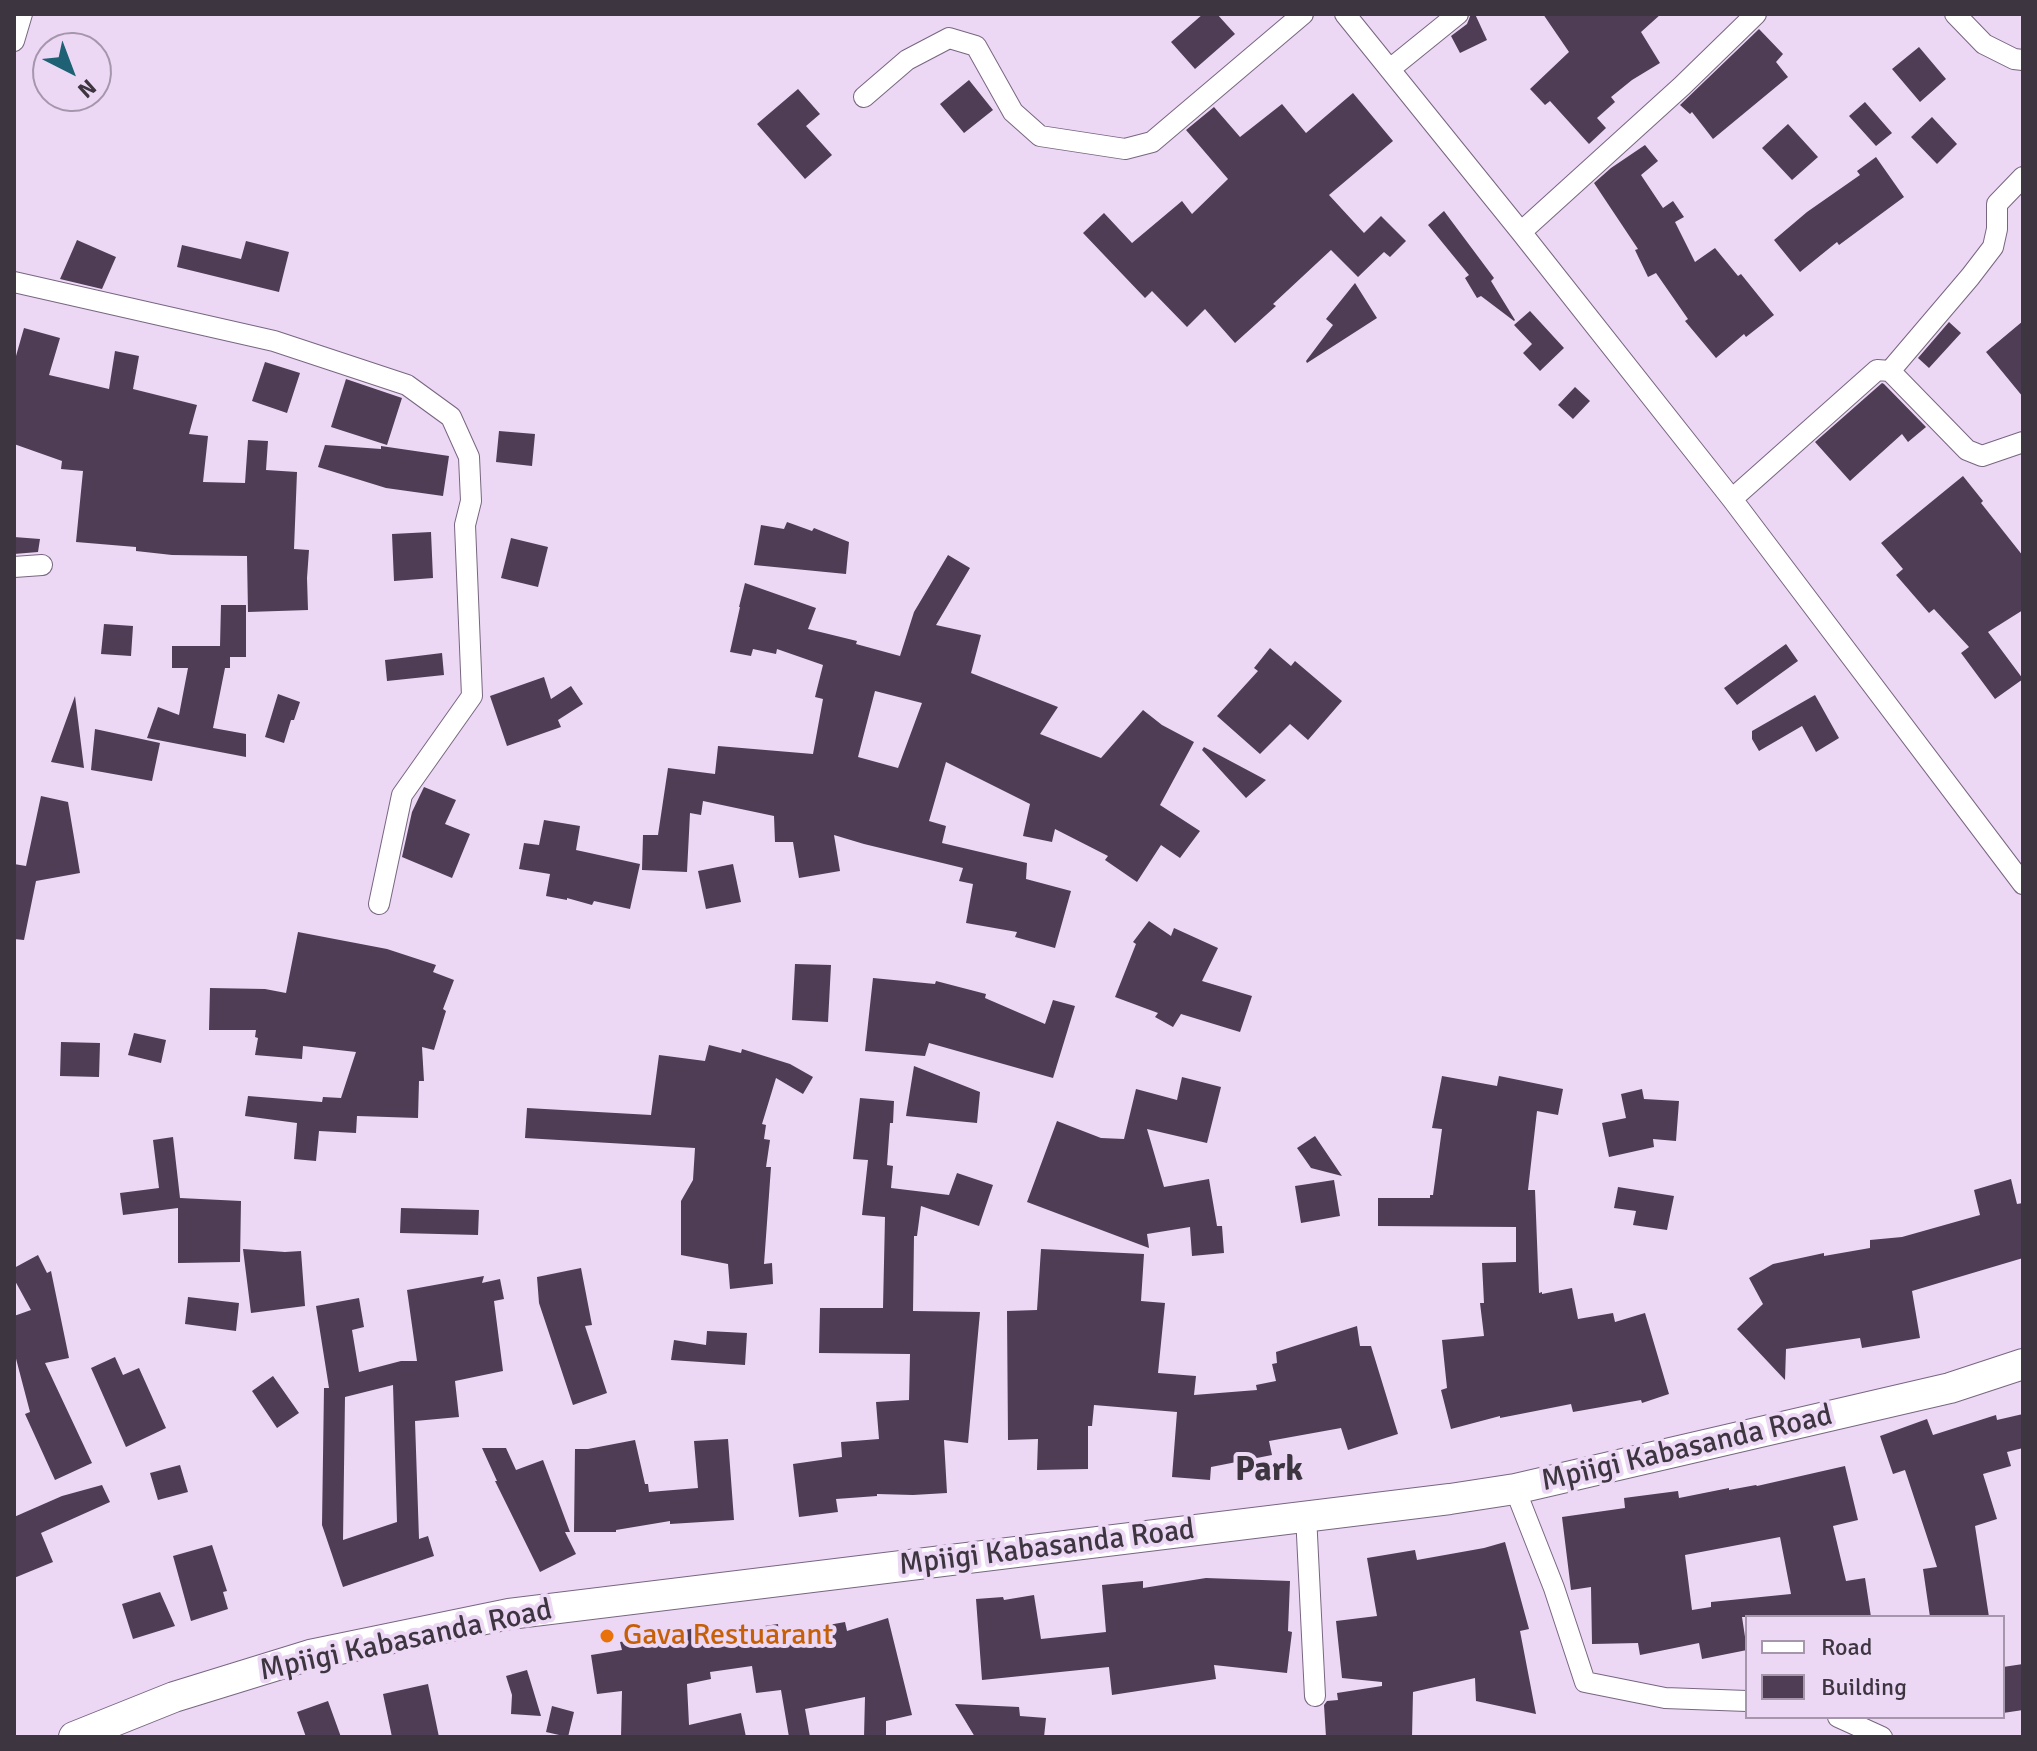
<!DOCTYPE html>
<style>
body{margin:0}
#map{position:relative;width:2037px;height:1751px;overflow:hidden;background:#ecd7f4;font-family:Signika,sans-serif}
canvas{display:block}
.frame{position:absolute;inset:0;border:16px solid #3d3540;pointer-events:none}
.legend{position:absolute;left:1745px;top:1615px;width:260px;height:104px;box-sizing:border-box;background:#ecd7f4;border:2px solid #a696ac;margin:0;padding:10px 14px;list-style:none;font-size:24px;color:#3d3540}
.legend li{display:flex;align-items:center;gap:16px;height:40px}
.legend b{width:40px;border:2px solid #a696ac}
.north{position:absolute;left:32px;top:32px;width:80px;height:80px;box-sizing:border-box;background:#ecd7f4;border:2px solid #a696ac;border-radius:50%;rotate:138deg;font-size:22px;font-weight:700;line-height:32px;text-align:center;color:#3d3540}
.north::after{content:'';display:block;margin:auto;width:28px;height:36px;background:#1e6174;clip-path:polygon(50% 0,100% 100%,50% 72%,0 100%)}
</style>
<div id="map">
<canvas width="2037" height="1751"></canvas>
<div class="frame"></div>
<ul class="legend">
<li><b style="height:10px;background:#fff"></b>Road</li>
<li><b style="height:22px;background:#4e3d55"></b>Building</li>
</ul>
<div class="north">N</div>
</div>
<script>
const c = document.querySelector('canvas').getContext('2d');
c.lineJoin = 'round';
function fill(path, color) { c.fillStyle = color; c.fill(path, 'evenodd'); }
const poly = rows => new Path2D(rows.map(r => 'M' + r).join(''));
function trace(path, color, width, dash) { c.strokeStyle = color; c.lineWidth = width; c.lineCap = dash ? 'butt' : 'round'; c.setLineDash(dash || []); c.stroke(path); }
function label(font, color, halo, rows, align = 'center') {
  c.font = font + ' Signika,sans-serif'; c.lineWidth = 8; c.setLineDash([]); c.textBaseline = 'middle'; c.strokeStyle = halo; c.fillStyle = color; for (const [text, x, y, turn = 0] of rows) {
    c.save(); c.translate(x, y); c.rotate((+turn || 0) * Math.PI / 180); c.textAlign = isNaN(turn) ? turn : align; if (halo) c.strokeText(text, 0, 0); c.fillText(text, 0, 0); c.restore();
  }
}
const building = poly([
 [1203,14,1217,14,1235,34,1195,69,1171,42],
 [1471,14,1475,14,1487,40,1460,53,1451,36,1467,24],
 [1543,14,1661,14,1641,32,1660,63,1632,80,1611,97,1615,102,1597,118,1606,128,1589,144,1550,101,1545,105,1530,89,1569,52],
 [1759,29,1783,54,1776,62,1788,77,1713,139,1692,112,1690,114,1680,105],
 [1919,47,1946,79,1920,102,1892,69],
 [969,80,993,110,964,133,940,104],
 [798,89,820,114,806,126,832,155,805,179,757,124],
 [1353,93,1393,141,1329,195,1364,233,1381,216,1406,241,1390,257,1384,252,1358,277,1331,250,1273,304,1276,306,1235,343,1205,309,1187,327,1152,291,1145,298,1083,233,1104,213,1132,243,1182,201,1192,214,1228,179,1186,130,1214,107,1240,137,1282,104,1306,133],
 [1865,102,1892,133,1876,146,1849,116],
 [1932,117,1957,144,1937,164,1911,137],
 [1788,124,1818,157,1792,180,1762,148],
 [1645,145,1658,161,1641,175,1663,208,1673,201,1684,217,1675,222,1695,262,1715,248,1738,276,1741,274,1774,315,1746,337,1744,334,1716,358,1685,321,1688,319,1656,273,1648,277,1635,250,1638,249,1594,183,1611,168],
 [1876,157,1904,197,1839,245,1837,242,1800,272,1774,240,1807,212,1860,175,1857,171],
 [1444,211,1494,278,1491,281,1515,320,1514,321,1481,296,1477,298,1465,278,1469,275,1428,225],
 [77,240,116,257,102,289,60,279],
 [246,241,289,252,279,292,177,267,182,245,241,259],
 [1355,283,1377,318,1307,363,1306,361,1333,325,1326,319],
 [1530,311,1564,348,1540,371,1523,353,1532,344,1514,325],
 [2023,321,2023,397,1986,352],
 [1949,322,1961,333,1929,368,1918,358],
 [24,328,60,338,49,375,109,389,115,351,139,356,133,389,197,405,189,434,208,436,203,482,245,483,248,440,268,441,266,470,297,472,294,549,309,550,307,578,308,610,248,612,247,556,172,555,136,551,136,547,76,542,83,471,61,469,62,461,14,444,14,363],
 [265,362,300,373,287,413,252,401],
 [346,379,402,398,387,445,331,427],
 [1882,383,1884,384,1926,427,1908,442,1902,434,1850,481,1815,442],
 [1575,387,1590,401,1573,419,1558,405],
 [499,431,535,434,532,466,496,462],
 [325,445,381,449,381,446,449,456,443,496,386,488,318,467],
 [1963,476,1983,501,1981,503,2023,556,2023,610,1988,632,2023,679,1995,699,1961,653,1969,647,1934,609,1929,613,1896,575,1903,569,1881,543],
 [787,522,812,531,814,528,849,542,846,574,754,565,761,525,784,529],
 [431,532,433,578,394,581,392,534],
 [14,537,40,539,38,552,14,554],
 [511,538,548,547,538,587,501,578],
 [948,555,970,568,936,625,981,635,971,673,1058,707,1040,734,1101,758,1143,710,1162,725,1194,742,1160,805,1200,831,1180,858,1161,845,1137,882,1105,860,1108,856,1055,829,1052,842,1023,836,1030,804,946,762,929,821,946,826,942,843,1027,863,1026,879,1071,891,1055,948,1015,937,1017,932,966,923,973,884,959,881,963,868,864,844,834,835,840,871,799,878,793,842,775,842,774,816,703,801,701,815,690,813,687,872,642,870,643,835,658,835,668,768,715,774,718,746,813,754,823,699,815,697,823,665,777,649,776,654,753,649,751,656,730,652,740,607,739,607,745,583,816,608,808,629,857,641,856,644,900,656,914,612],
 [875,691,922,703,898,768,858,757],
 [221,605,246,605,246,657,230,657,230,668,225,668,213,728,246,734,246,757,147,738,158,707,179,715,188,668,172,668,172,646,220,646],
 [104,624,133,626,131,656,101,654],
 [1786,644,1798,661,1737,705,1724,688],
 [1270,648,1291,666,1295,661,1342,701,1308,740,1290,724,1260,754,1217,716,1258,671,1254,668],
 [442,653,444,675,387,681,385,660],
 [544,677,551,699,571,686,583,704,558,720,561,727,507,746,490,696],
 [278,694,300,702,294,720,291,720,284,743,265,737],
 [1815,695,1839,738,1816,752,1802,726,1759,751,1752,739,1752,731],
 [75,696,84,768,51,762],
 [95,729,160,743,152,781,91,770],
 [1204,747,1266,780,1246,798,1202,750],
 [424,787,456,800,445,824,470,834,452,878,402,857,412,812],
 [41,796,68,802,80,873,36,881,24,940,14,939,14,864,26,866],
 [544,820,580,826,576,850,640,864,630,909,594,901,592,905,567,898,567,900,546,896,550,874,519,869,524,843,539,845],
 [733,864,741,902,706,909,698,871],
 [1149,921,1171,936,1174,928,1218,948,1202,981,1252,996,1240,1032,1181,1014,1173,1027,1155,1017,1158,1013,1115,997,1136,944,1133,942],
 [298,932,387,949,436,965,433,972,454,980,443,1009,446,1011,434,1050,422,1047,424,1081,419,1081,418,1118,357,1116,356,1133,319,1131,316,1161,294,1159,297,1123,245,1116,248,1096,322,1102,323,1097,341,1098,356,1052,303,1046,302,1059,255,1055,258,1038,255,1037,256,1030,209,1030,210,988,265,989,286,993],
 [795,964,831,965,828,1022,792,1020],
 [873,978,935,984,936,981,986,994,985,998,1045,1024,1053,1000,1075,1006,1053,1078,929,1043,925,1056,865,1051],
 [134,1033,166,1040,161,1063,128,1055],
 [61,1042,100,1043,99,1077,60,1076],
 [709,1045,741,1053,742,1049,790,1064,813,1077,803,1094,776,1078,762,1124,766,1125,764,1139,770,1140,766,1167,771,1167,764,1264,772,1263,773,1284,730,1289,728,1264,681,1255,681,1201,693,1180,695,1148,525,1138,527,1108,651,1115,659,1055,705,1061],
 [914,1066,980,1092,977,1123,906,1116],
 [1442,1076,1497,1086,1499,1076,1563,1089,1558,1115,1537,1111,1528,1190,1535,1190,1539,1293,1542,1292,1542,1294,1572,1288,1578,1319,1613,1313,1615,1322,1645,1313,1669,1394,1642,1403,1641,1400,1573,1412,1571,1404,1500,1418,1500,1416,1451,1429,1441,1390,1447,1388,1442,1340,1484,1336,1480,1303,1484,1303,1482,1263,1516,1262,1516,1227,1378,1226,1378,1198,1430,1198,1430,1195,1433,1195,1442,1129,1432,1128],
 [1182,1077,1221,1087,1207,1143,1147,1129,1164,1187,1209,1179,1217,1226,1222,1226,1224,1253,1192,1256,1190,1227,1147,1234,1149,1248,1027,1202,1057,1121,1101,1138,1124,1139,1136,1089,1177,1100],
 [1642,1089,1644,1099,1679,1101,1676,1141,1653,1139,1654,1147,1609,1157,1602,1123,1626,1118,1621,1094],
 [860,1098,894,1101,893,1123,890,1123,887,1165,893,1166,891,1188,949,1195,957,1173,993,1185,979,1226,921,1206,917,1236,914,1236,913,1311,980,1312,968,1443,944,1440,947,1493,913,1495,877,1494,877,1496,836,1499,838,1512,799,1517,793,1464,842,1457,841,1442,879,1439,876,1402,909,1400,910,1354,819,1353,820,1308,883,1308,885,1217,862,1215,868,1160,853,1159],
 [1315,1136,1342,1176,1311,1168,1297,1148],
 [173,1137,180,1198,241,1201,240,1262,178,1263,178,1208,123,1215,120,1193,159,1188,153,1140],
 [2011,1179,2017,1204,2023,1203,2023,1258,1912,1291,1920,1338,1862,1348,1860,1338,1786,1349,1785,1380,1737,1329,1763,1304,1749,1278,1773,1264,1824,1253,1824,1256,1870,1248,1870,1240,1902,1237,1980,1215,1974,1190],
 [1334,1180,1340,1216,1301,1223,1295,1186],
 [1618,1187,1674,1196,1667,1230,1633,1225,1636,1211,1614,1208],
 [401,1208,479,1210,478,1235,400,1233],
 [243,1249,285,1252,301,1251,305,1306,251,1313],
 [1041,1249,1144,1254,1141,1301,1165,1303,1158,1373,1196,1376,1194,1395,1257,1390,1256,1385,1276,1381,1272,1364,1277,1363,1276,1352,1357,1326,1360,1346,1371,1346,1398,1434,1348,1450,1341,1428,1269,1441,1272,1455,1211,1467,1210,1480,1172,1477,1177,1412,1094,1405,1092,1426,1088,1426,1088,1469,1037,1470,1038,1439,1008,1440,1007,1311,1037,1310],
 [38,1255,47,1273,51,1271,69,1358,45,1363,92,1463,55,1480,25,1414,30,1412,14,1351,14,1316,31,1310,14,1279,14,1268],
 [581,1268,592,1325,585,1326,607,1393,573,1405,539,1303,537,1277],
 [484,1276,482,1283,500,1279,504,1299,494,1301,503,1371,455,1381,459,1417,415,1421,419,1539,428,1536,434,1556,343,1587,322,1525,324,1388,329,1388,316,1306,359,1298,364,1327,352,1330,359,1372,401,1361,417,1361,407,1290],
 [393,1385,397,1522,343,1540,345,1397],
 [188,1297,239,1303,236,1331,185,1324],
 [707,1331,747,1333,745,1365,671,1360,674,1340,706,1345],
 [115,1357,123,1375,139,1368,166,1428,126,1447,91,1368],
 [273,1376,299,1413,277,1428,252,1391],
 [2023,1414,2023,1448,2007,1452,2011,1466,1983,1474,1997,1519,1975,1526,1989,1617,1930,1617,1923,1569,1937,1567,1905,1470,1893,1474,1880,1436,1927,1419,1933,1435,1996,1415,1997,1420],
 [728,1439,734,1520,670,1524,670,1521,616,1530,616,1532,574,1532,575,1449,588,1449,635,1440,645,1484,648,1484,649,1492,698,1488,694,1441],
 [482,1448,506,1448,516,1470,543,1460,570,1532,565,1532,576,1554,540,1572,495,1481,497,1481],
 [180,1465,188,1492,158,1500,150,1473],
 [1845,1466,1858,1520,1833,1526,1846,1581,1865,1578,1871,1617,1742,1617,1747,1650,1702,1659,1699,1643,1640,1655,1638,1643,1592,1644,1591,1587,1571,1590,1562,1517,1625,1508,1624,1498,1678,1491,1679,1498,1729,1488,1729,1490,1756,1485,1757,1486],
 [1780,1537,1791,1594,1711,1602,1711,1607,1692,1610,1685,1555],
 [102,1485,110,1502,41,1533,53,1562,14,1578,14,1517,62,1496],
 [1505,1542,1529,1629,1520,1631,1536,1714,1476,1701,1475,1678,1413,1692,1412,1737,1326,1737,1324,1705,1327,1701,1338,1700,1337,1693,1382,1686,1382,1682,1342,1678,1336,1621,1377,1616,1367,1558,1415,1550,1417,1560,1484,1548],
 [212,1545,227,1591,223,1592,228,1609,191,1621,173,1556],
 [1206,1578,1290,1581,1288,1631,1292,1632,1287,1673,1214,1665,1216,1679,1112,1695,1109,1667,982,1680,976,1599,1003,1597,1004,1600,1034,1595,1041,1639,1106,1632,1102,1585,1143,1581,1143,1588],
 [160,1592,175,1626,133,1639,122,1604],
 [888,1618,912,1715,886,1721,886,1737,864,1737,865,1697,805,1709,810,1737,789,1737,781,1690,756,1693,752,1666,710,1672,711,1679,687,1684,689,1725,741,1713,746,1737,621,1737,622,1691,597,1694,591,1655,622,1650,620,1642,701,1627,703,1635,778,1624,779,1634,845,1622,847,1631],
 [2023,1664,2023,1710,2003,1713,2003,1667],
 [527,1670,541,1716,511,1714,512,1695,506,1676],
 [428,1684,439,1737,392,1737,383,1694],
 [328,1701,341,1737,306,1737,297,1712],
 [955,1704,1019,1707,1020,1716,1046,1718,1044,1737,975,1737],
 [552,1706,574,1712,568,1737,546,1732]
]);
const minor = poly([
 [1345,14,1521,232,1732,499,2023,884],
 [1955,14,1984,44,2014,59,2023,60],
 [14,41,22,14],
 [1390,69,1458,14],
 [864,97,907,60,949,38,976,46,1013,112,1040,136,1125,149,1152,142,1303,14],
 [1521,232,1682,86,1756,14],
 [14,282,274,341,407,385,451,417,469,457,471,501,465,525,472,696,402,795,379,904],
 [1890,371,1970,277,1993,247,1997,229,1997,204,2023,177],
 [1732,499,1877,370,1890,371,1967,450,1982,456,2023,442],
 [14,567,42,565],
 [1515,1489,1554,1588,1585,1682,1665,1698,1747,1701],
 [1306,1515,1315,1696],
 [1838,1717,1882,1737]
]);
const secondary = poly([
 [74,1737,174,1697,310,1655,509,1614,1450,1499,1515,1489,1950,1388,2023,1364]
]);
const markers = [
 [607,1636,8,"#e8710a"]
];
const streetNames = [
 ["Mpiigi Kabasanda Road",1687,1449,-13],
 ["Mpiigi Kabasanda Road",1047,1548,-7],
 ["Mpiigi Kabasanda Road",406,1641,-12]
];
const foodNames = [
 ["Gava Restuarant",623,1636]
];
const quarterNames = [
 ["Park",1269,1471]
];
fill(building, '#4e3d55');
trace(minor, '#786680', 22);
trace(secondary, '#786680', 32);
trace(minor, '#fff', 20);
trace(secondary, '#fff', 30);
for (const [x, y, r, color] of markers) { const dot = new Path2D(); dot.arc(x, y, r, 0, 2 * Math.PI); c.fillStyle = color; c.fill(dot); trace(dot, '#ecd7f4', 3); }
label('30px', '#3d3540', '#ecd7f4', streetNames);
label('30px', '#c56008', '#ecd7f4', foodNames, 'left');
label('bold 34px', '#3d3540', '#ecd7f4', quarterNames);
</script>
